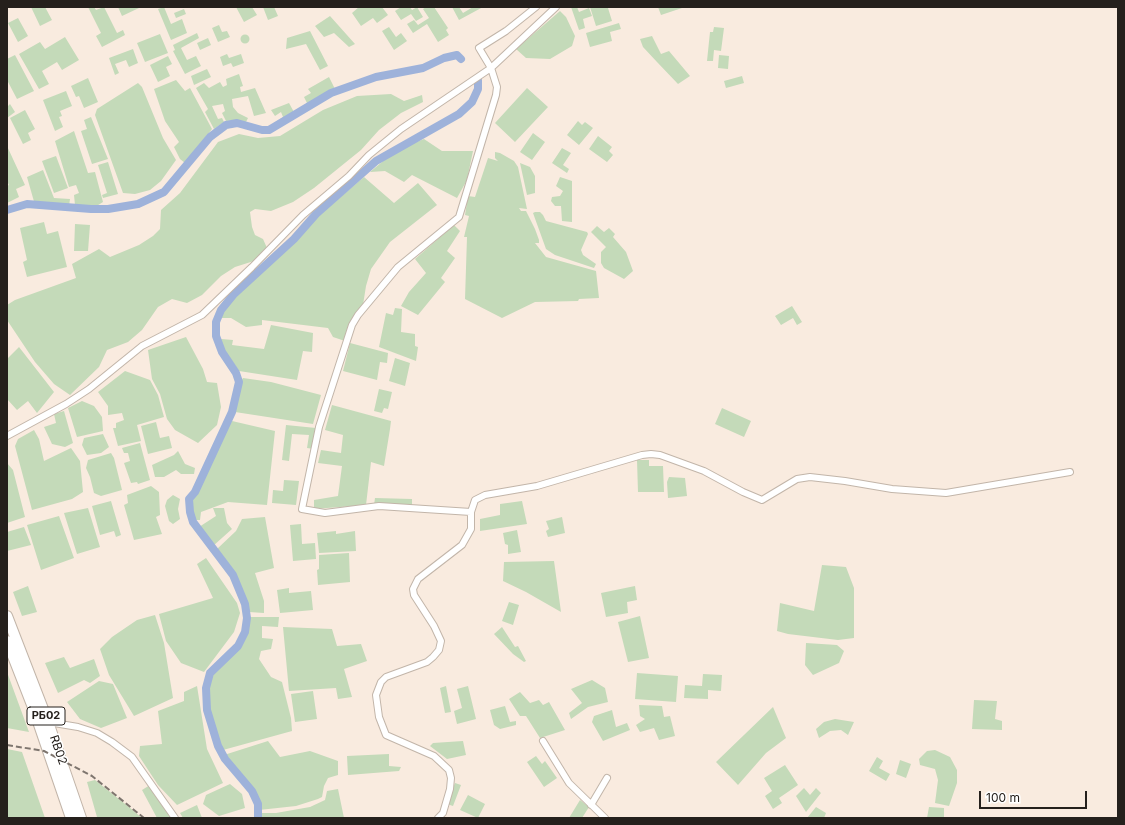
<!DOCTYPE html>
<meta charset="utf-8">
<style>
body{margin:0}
#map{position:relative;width:1125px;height:825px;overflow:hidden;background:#f9ebdf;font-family:Inter,sans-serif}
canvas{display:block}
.frame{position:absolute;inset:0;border:8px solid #25201c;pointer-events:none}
.scale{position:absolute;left:979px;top:791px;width:108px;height:18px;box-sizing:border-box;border:2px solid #25201c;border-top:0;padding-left:5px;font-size:12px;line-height:14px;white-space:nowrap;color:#25201c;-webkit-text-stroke:3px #fff;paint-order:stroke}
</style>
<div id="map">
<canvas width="1125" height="825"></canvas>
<div class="frame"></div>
<div class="scale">100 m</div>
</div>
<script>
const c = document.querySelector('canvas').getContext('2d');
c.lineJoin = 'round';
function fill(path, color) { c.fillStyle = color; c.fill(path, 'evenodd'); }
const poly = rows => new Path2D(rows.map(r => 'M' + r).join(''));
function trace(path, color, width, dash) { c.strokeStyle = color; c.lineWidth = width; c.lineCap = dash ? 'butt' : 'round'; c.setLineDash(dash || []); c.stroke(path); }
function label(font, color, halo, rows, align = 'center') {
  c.font = font + ' Inter,sans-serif'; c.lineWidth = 3; c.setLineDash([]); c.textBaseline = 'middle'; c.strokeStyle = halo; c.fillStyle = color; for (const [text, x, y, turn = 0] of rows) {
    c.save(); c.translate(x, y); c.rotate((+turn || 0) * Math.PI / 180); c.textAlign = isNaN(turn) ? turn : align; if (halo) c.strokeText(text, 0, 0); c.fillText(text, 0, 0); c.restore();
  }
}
const green = poly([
 [31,7,45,7,52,20,40,26],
 [88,7,94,7,96,10,104,7,117,33,123,30,125,35,102,47,96,36,101,33],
 [118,7,139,7,139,8,122,16],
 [164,7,171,24,182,19,187,33,171,40,158,9],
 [236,7,252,7,257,15,244,22],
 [263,7,274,7,278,16,268,20],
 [359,7,382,7,388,15,377,23,373,18,361,26,352,13],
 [401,7,410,7,412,10,417,7,423,17,416,21,411,14,401,20,395,11],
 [426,7,434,7,448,28,446,30,449,35,438,42,427,24,413,33,407,24,414,20,418,25,429,18,423,9],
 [452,7,459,7,463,13,473,7,483,7,459,20],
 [571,7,577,7,579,12,589,8,592,16,583,19,585,28,579,30],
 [590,7,612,7,608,8,612,21,596,26],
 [658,7,685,7,661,15],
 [184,9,186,14,176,18,174,13],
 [560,11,566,17,575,36,572,46,550,59,526,58,516,49],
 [330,16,355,44,349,47,334,33,324,37,315,26],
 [18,18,28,36,18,42,8,23],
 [619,23,621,29,610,32,612,41,590,47,586,33],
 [219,25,222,32,227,31,230,37,218,42,212,28],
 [389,27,396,37,401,33,407,41,394,50,382,31],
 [714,27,724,28,721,51,714,50,713,61,707,61,710,32,713,32],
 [310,31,328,66,320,70,306,44,286,49,287,38],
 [197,33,199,38,181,48,187,60,196,56,201,66,185,74,173,51,175,50,173,45],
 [160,34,168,53,145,62,137,43],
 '240.5 39a4.5 4.5 0 1 1 9 0a4.5 4.5 0 1 1-9 0Z',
 [652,36,661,54,669,51,690,76,678,84,657,62,643,47,640,39],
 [65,37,79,60,62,70,57,62,42,71,49,84,39,89,19,54,40,42,45,49],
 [208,38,211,45,200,50,197,43],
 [133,49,138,63,129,67,126,60,115,64,119,73,115,75,109,58],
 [227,54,229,58,241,54,244,63,233,67,231,63,223,66,220,57],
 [15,55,34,91,17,99,7,80,7,59],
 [719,55,729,56,728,69,718,68],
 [168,56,172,64,166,67,170,76,158,82,150,65],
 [207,69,211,77,194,85,191,76],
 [239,74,243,86,240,87,241,92,255,88,266,113,254,116,248,96,232,99,233,107,238,113,248,118,246,122,237,120,226,121,222,113,225,111,223,104,212,106,218,119,222,118,224,122,214,129,205,112,208,109,196,88,204,83,209,88,220,82,223,87,227,85,226,79],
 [742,76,744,83,726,88,724,81],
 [329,77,335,89,308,105,304,97,311,93,308,89],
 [88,78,98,102,84,108,79,96,76,97,71,86],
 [176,80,185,91,190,88,212,129,185,163,180,159,174,147,179,142,165,121,154,89],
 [138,83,142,87,163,138,176,160,161,181,150,190,135,194,123,193,95,115,97,109],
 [527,88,548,107,515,142,495,123],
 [66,91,72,106,60,111,62,116,59,117,63,127,55,131,43,100],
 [391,94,404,101,422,95,423,102,401,113,379,130,361,150,314,188,293,202,271,211,255,209,250,212,252,227,255,235,263,239,267,248,257,260,235,267,221,276,202,295,187,303,172,299,158,307,142,330,128,342,107,350,99,367,70,395,54,384,35,362,7,320,7,305,15,300,76,278,72,264,99,249,110,257,139,245,153,236,160,229,161,210,180,193,218,142,239,134,258,138,280,136,323,110,357,96],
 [289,103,295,114,274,127,273,124,283,117,281,112,275,116,271,110],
 [10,104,15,112,7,118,7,107],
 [25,110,35,129,28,133,31,140,23,144,10,118],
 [91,117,108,159,92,164,81,131,87,129,84,120],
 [578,121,582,125,585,122,593,128,579,145,567,135],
 [74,131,88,173,95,172,103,202,95,207,75,205,74,195,79,193,76,185,69,187,55,141],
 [533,133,545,142,532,160,520,152],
 [598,136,612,147,609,151,613,155,607,162,589,149],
 [424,139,442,151,473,151,467,180,457,198,412,175,404,182,385,171,370,172,388,157,406,146],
 [7,146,25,185,16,189,19,197,7,203,7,186,9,185,7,181],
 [562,148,571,153,563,165,569,169,567,173,552,163],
 [495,152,500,153,514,161,518,167,527,209,519,208,521,211,526,211,535,229,539,240,539,243,535,243,546,257,596,271,599,298,579,299,578,301,535,302,502,318,465,299,467,237,464,237,469,216,465,215,468,196,475,197,488,158,498,161,495,158],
 [56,156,68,188,54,193,42,161],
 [108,162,118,194,103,198,102,195,107,193,98,165],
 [520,163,530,167,535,176,535,193,527,195],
 [43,170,54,198,70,199,69,206,35,205,27,177],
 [364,177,394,203,418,183,437,205,390,242,371,269,366,286,363,305,345,341,333,337,328,328,262,320,262,325,246,327,231,318,220,318,223,310,236,295,295,241,318,216],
 [560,177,572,181,572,222,562,221,561,206,555,206,551,201,552,197,560,196,563,191,556,186],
 [535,212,540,212,543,215,546,221,587,232,588,234,581,250,583,255,596,264,594,268,555,255,546,249,533,213],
 [44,222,47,234,58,231,67,267,27,277,23,262,27,260,20,228],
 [75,224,90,225,88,251,74,251],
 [454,225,460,231,447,251,455,258,441,278,445,282,418,315,401,306,409,292,426,273,415,259],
 [597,226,604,232,609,228,615,234,613,237,626,252,633,271,624,279,604,268,601,263,601,252,606,247,591,232],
 [792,306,802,322,797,325,793,318,781,325,775,316],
 [395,308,402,309,401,332,415,334,415,346,418,347,416,361,379,347,386,313,393,315],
 [271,325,313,333,312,352,303,351,297,380,239,371,223,348,221,339,233,340,232,345,264,349],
 [186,337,203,369,207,382,217,383,221,407,217,425,198,443,175,430,167,419,160,394,152,379,148,350],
 [350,343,388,353,387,363,380,362,377,380,343,371],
 [19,347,54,392,37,413,28,401,17,410,7,399,7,359],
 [395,358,410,363,405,386,389,381],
 [125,371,150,380,158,395,164,417,137,425,141,441,118,446,113,428,116,428,116,423,124,420,122,413,108,415,108,406,98,392],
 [243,378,271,382,321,395,313,424,235,412,240,383],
 [379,389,392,392,388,409,384,408,382,413,374,411],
 [82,401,94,406,102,417,103,431,77,437,68,408],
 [332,405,391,421,390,429,384,466,371,462,366,505,314,509,314,500,338,496,342,466,318,463,321,450,341,453,343,435,325,430],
 [722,408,751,421,744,437,715,424],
 [64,411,73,443,65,447,52,444,44,427,56,423,54,414],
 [232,421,275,431,267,505,228,502,201,512,200,520,195,520,191,513,190,500,225,432],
 [156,422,160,438,169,436,172,448,148,454,141,426],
 [286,425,316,428,314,449,307,448,309,435,292,434,289,461,282,460],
 [34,430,39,439,44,461,71,448,80,461,83,492,72,499,32,510,15,446,18,439],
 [103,434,109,447,101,453,87,455,82,445,84,438],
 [140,443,150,480,138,484,137,482,131,483,124,463,130,461,128,453,124,453,122,448],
 [178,451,185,464,195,468,194,474,181,474,176,470,164,477,155,477,152,465,174,455],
 [111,453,114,458,122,490,101,496,94,493,90,477,86,468,88,460],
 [637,460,649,460,649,466,663,466,664,492,638,492],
 [7,463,13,470,25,517,7,523],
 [669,477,685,478,687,496,668,498,667,482],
 [284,480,299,481,296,505,272,503,273,490,283,491],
 [151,486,159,492,160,515,156,517,162,534,134,540,124,505,128,503,127,495],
 [173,495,180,499,178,509,180,519,173,524,169,521,165,506,167,500],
 [375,498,412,499,412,505,374,505],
 [111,501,121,535,116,537,114,531,100,535,92,506],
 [522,501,527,524,480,531,480,519,500,515,500,504],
 [88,508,100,547,77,554,64,513],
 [213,508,224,508,227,523,232,529,213,546,199,527,216,516],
 [59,516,74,558,41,570,27,525],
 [265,517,274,568,255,573,264,601,264,613,249,612,247,601,239,581,232,568,217,549,236,531,242,519],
 [562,517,565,533,548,537,546,531,549,529,546,521],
 [301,524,302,544,315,543,316,559,293,561,290,525],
 [24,527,31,545,7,551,7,532],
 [517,530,521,552,508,554,508,545,505,544,503,533],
 [336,531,336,534,355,531,356,551,319,553,317,533],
 [349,553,350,582,318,585,317,570,319,569,319,555],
 [206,558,237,603,240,613,234,632,204,672,181,663,166,641,159,614,213,598,197,564],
 [554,561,561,612,526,592,503,581,504,562],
 [822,565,846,567,854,588,854,638,838,640,788,634,777,631,780,603,814,611],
 [28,586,37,612,22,616,13,592],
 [635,586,637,600,627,602,628,613,606,617,601,593],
 [289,588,289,593,311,591,313,610,280,613,277,590],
 [509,602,519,605,513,625,502,621],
 [155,615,164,643,173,698,134,716,109,675,100,649,112,637,137,620],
 [640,616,649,658,628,662,618,622],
 [249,617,279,617,278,627,262,626,262,638,273,639,271,649,261,651,259,659,271,677,282,682,291,718,292,731,223,750,209,710,208,688,213,673,240,647,246,633],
 [283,627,332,629,337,646,361,644,367,661,344,669,352,697,338,699,336,688,289,691],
 [502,627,515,647,518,646,526,661,524,662,513,654,494,634],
 [806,643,837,645,844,651,839,663,813,675,805,665],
 [64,657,70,668,94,659,100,676,90,683,84,680,58,693,45,663],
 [7,672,29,732,7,728],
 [637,673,678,676,676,702,635,699],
 [703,674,722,675,721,691,708,690,708,699,684,698,685,685,702,686],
 [592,680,605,688,608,702,588,707,571,719,569,713,582,703,571,689],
 [99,681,113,684,127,718,101,728,80,719,67,702],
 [197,686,207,749,223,783,177,805,158,785,139,756,140,746,162,744,158,711,184,701,184,692],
 [446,686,451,712,445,713,440,688],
 [468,686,476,719,457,724,454,711,462,708,457,689],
 [313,691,317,719,295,722,291,694],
 [520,692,530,703,539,700,543,705,549,702,565,730,540,738,526,716,520,716,509,699],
 [974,700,997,701,995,719,1002,721,1002,730,972,729],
 [639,705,662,706,664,717,670,716,675,736,659,740,654,728,640,732,636,725,645,719,640,716],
 [505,706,510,722,516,721,516,725,500,729,494,725,490,710],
 [773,707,786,738,766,753,738,785,716,762],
 [612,710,616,727,627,723,630,730,603,741,592,722,594,716],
 [835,719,854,722,848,735,841,730,830,731,819,738,816,729,824,722],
 [268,741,280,757,310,751,338,761,338,775,328,778,324,786,322,797,318,799,296,806,259,810,259,804,253,790,224,755],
 [463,741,466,755,447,759,430,746,433,743],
 [7,749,22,752,45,818,7,818],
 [935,750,950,757,957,770,957,783,949,806,935,803,938,780,935,769,920,765,919,759,927,751],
 [389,754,389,766,401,767,399,771,348,775,347,756],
 [536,756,542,764,545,761,557,778,544,787,527,762],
 [877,757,883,761,879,768,890,774,886,781,869,771],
 [900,760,911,764,906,778,896,774],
 [785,765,798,785,779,798,782,803,773,809,765,796,772,791,764,778],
 [95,780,129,807,142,818,97,817,87,782],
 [455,783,461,785,453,806,447,804],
 [230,784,242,794,245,808,219,816,203,804,206,795],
 [150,785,171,818,157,818,142,790],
 [804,788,810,795,816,788,821,793,806,812,796,796],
 [338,789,344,818,260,818,260,813,276,813,310,807,325,800,327,791],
 [468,795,485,804,478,818,460,810],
 [580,800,589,807,582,818,569,818],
 [197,805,202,818,183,818,180,813],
 [816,807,826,813,824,818,807,818],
 [929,807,944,808,944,818,927,818]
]);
const canal = poly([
 [7,210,27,204,91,209,108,209,138,204,164,192,210,137,226,125,237,123,262,130,269,130,331,93,376,77,423,68,444,58,457,55,461,59],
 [258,818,258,804,252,791,225,759,218,746,207,710,206,688,210,673,238,646,245,632,247,618,245,604,233,575,193,522,190,512,189,499,195,492,232,412,239,382,236,373,222,352,216,336,216,322,221,310,234,294,294,239,316,214,376,161,459,114,472,102,478,89,478,80]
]);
const minor = poly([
 [536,7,506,31,479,48,491,68,556,7],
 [7,436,66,404,89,389,142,346,202,315,252,267,303,215,349,176,369,155,401,129,491,68,497,87,496,95,459,217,398,267,358,315,352,325,319,427,302,509,325,513,379,506,471,512,471,529,462,545,418,579,413,589,414,595,434,626,441,641,439,650,433,657,427,662,386,677,381,682,376,695,379,717,386,735,434,756,449,770,451,778,450,789,443,813,438,818],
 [471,512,475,500,485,495,537,486,642,455,651,454,660,455,704,471,743,492,762,500,797,479,810,477,845,481,892,489,946,493,1070,472],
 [48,722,78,727,97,733,112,742,132,757,175,818],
 [543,741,569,783,605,818],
 [591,805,607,778]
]);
const trunk = poly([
 [7,616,48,722,81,818],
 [7,641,34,710,71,818]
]);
const rail = poly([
 [7,745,44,751,92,776,144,818]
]);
const shields = [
 [46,716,38]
];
const shieldNames = [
 ["РБ02",46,716]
];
const streetNames = [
 ["RB02",58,750,71]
];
fill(green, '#c4dab9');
trace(canal, '#9eb2da', 8);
trace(minor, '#c2b5a9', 8);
trace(trunk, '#c2b5a9', 12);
trace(minor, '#fff', 6);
trace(trunk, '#fff', 10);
trace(rail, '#7e756e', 2, [6, 3]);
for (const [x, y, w] of shields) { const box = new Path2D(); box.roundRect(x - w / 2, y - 9, w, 18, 3); c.fillStyle = '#fff'; c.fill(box); trace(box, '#25201c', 1); }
label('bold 11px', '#25201c', null, shieldNames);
label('12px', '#25201c', '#fff', streetNames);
</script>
